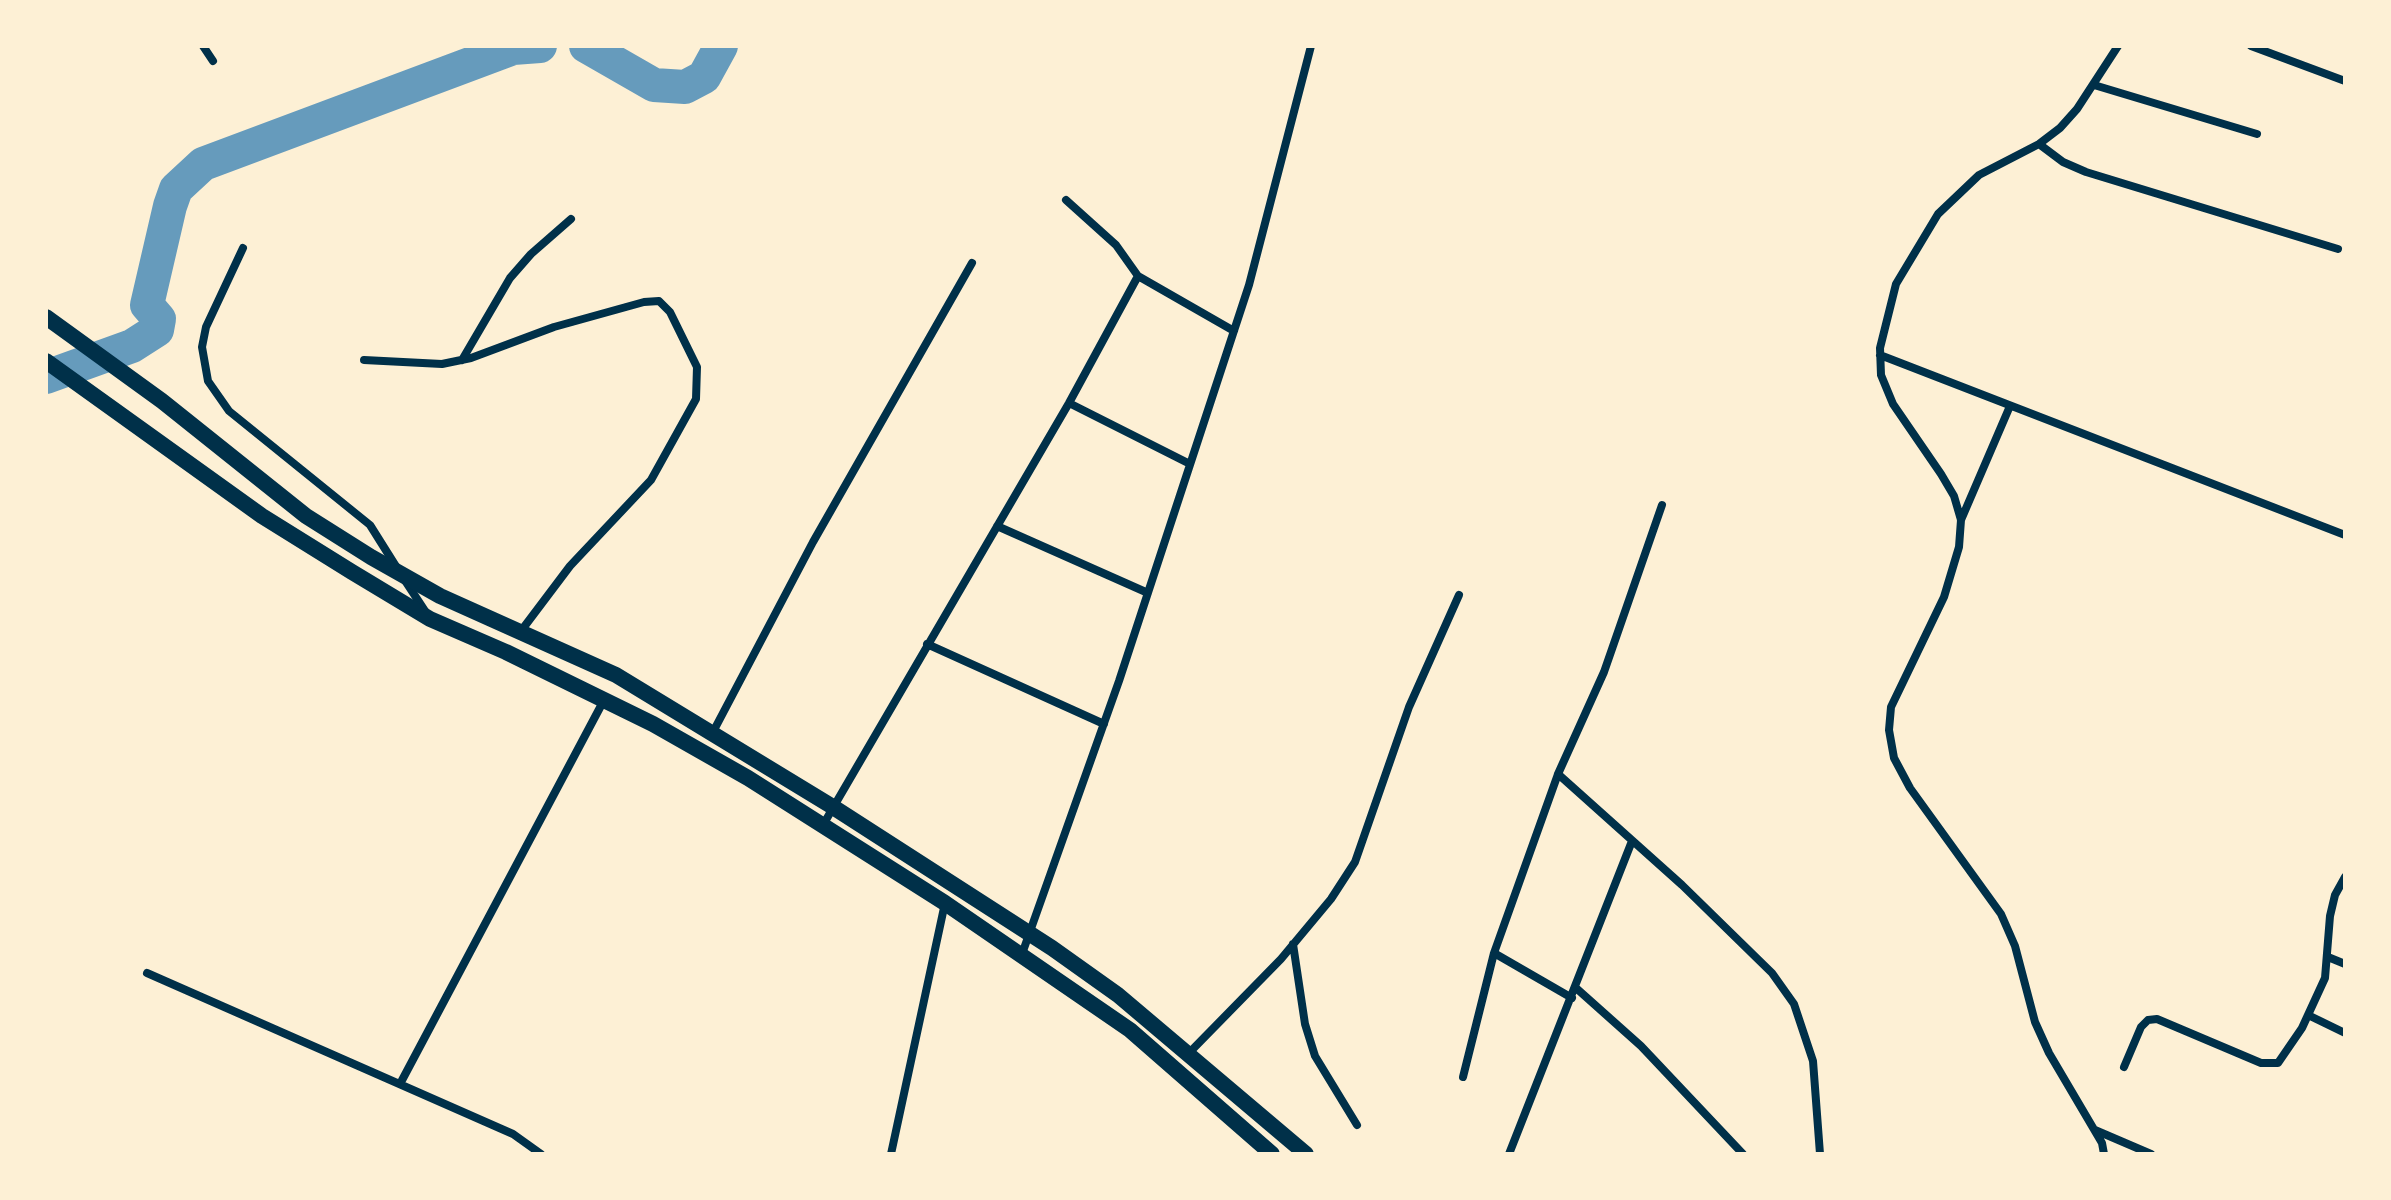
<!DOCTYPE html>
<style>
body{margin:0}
#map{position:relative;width:2391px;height:1200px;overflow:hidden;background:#fdf0d5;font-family:"Zilla Slab",serif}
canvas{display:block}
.frame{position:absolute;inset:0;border:48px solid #fdf0d5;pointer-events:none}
</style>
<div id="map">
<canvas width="2391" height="1200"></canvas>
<div class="frame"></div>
</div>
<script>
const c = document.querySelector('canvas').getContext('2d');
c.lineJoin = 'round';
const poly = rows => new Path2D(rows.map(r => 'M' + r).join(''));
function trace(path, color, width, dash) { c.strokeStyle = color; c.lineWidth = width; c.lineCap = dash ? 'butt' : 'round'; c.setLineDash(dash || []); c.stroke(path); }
const river = poly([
 [586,46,654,85,685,87,704,77,721,46],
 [46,377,132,346,157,330,159,319,147,305,170,206,176,189,203,164,513,48,540,46]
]);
const minor = poly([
 [203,46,213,61],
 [2251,46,2345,81],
 [2094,85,2257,134],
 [2039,144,2063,162,2086,172,2338,249],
 [1066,200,1116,245,1138,276,1234,331],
 [243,248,206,327,202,347,208,381,229,411,370,525,397,568],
 [1880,355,2345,535],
 [364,360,442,364,471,358,554,327,644,302,659,301,670,312,697,367,696,399,651,480,570,566,521,631],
 [462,360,510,278,531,254,571,219],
 [1069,403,1190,464],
 [1961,520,2010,406],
 [997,526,1148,593],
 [404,579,425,611],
 [927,644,1104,724],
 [713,732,813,542,972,263],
 [1558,774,1682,885,1772,973,1794,1004,1813,1061,1820,1154],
 [823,825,1069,403,1138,276],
 [1293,944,1305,1024,1315,1056,1357,1125],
 [1494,953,1572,998],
 [1022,954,1119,681,1249,285,1311,46],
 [2328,957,2345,964],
 [147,973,513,1134,541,1154],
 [1576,988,1641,1046,1743,1154],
 [2308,1015,2345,1033],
 [1189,1053,1281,959,1331,899,1355,862,1409,707,1459,595],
 [2124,1067,2141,1027,2148,1020,2157,1019,2261,1063,2278,1063,2302,1028,2325,978,2330,916,2335,895,2345,877],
 [1463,1077,1494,953,1558,774,1604,672,1662,505],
 [400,1084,604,700],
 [2095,1130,2151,1154],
 [891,1154,945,903],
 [1509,1154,1632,841],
 [2104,1154,2102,1143,2049,1053,2035,1022,2015,946,2001,914,1910,788,1894,758,1889,730,1891,707,1944,597,1959,547,1961,520,1954,496,1941,474,1893,404,1881,375,1880,348,1896,284,1938,214,1979,175,2039,144,2060,128,2077,109,2118,46]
]);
const secondary = poly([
 [46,317,162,401,306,516,371,557,440,596,616,675,833,807,1052,948,1118,995,1306,1154],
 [46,361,262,516,352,572,430,619,506,652,653,724,748,778,945,903,1130,1030,1272,1154]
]);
trace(river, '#669bbc', 34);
trace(minor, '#003049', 8);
trace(secondary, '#003049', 16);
</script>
